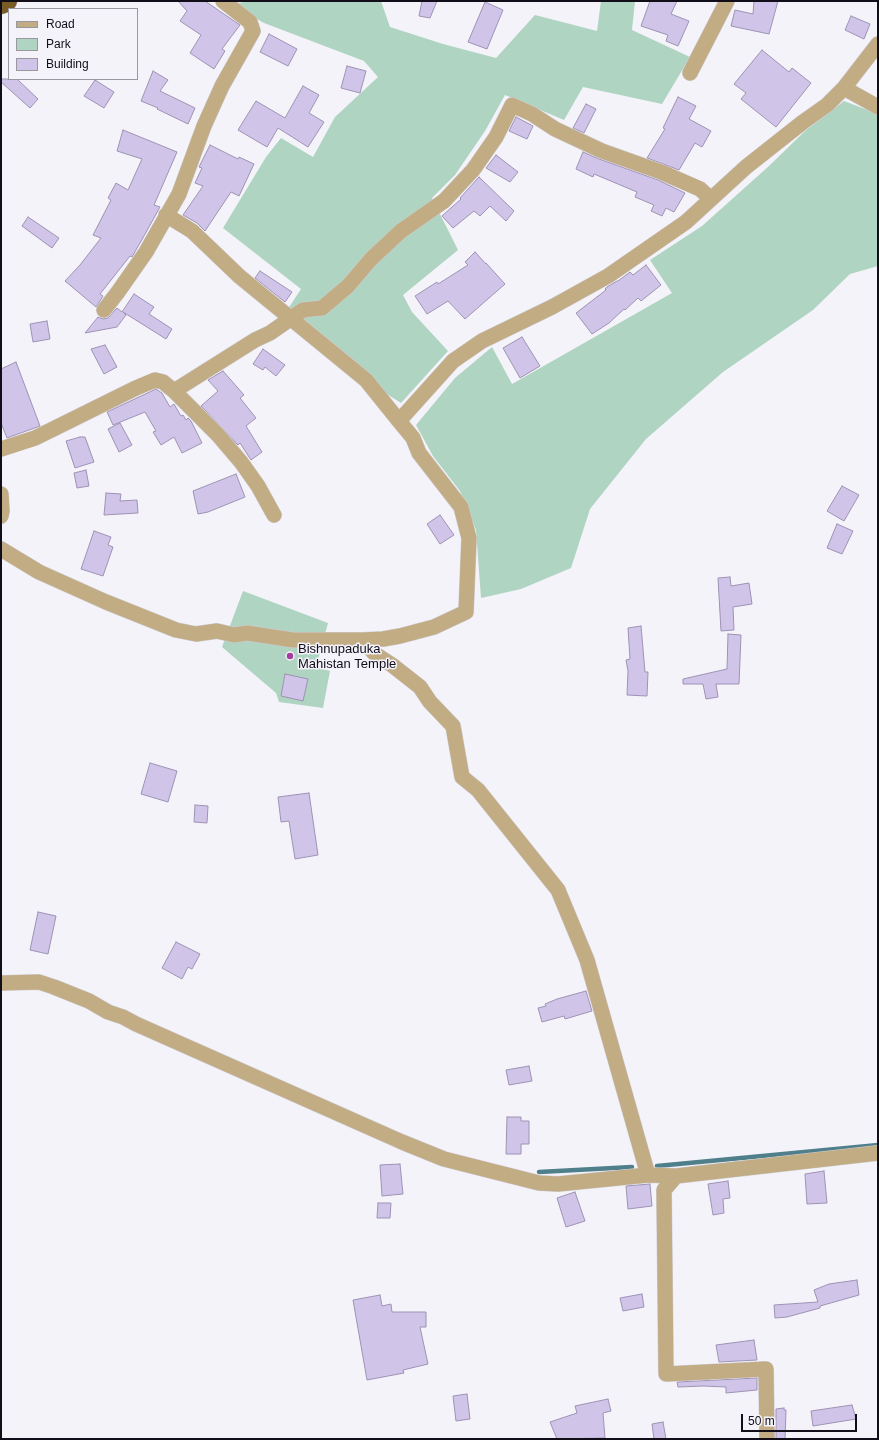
<!DOCTYPE html>
<style>
body{margin:0}
#map{position:relative;width:879px;height:1440px;overflow:hidden;background:#f4f3fa;font-family:Helvetica,sans-serif}
canvas{display:block}
.frame{position:absolute;inset:0;border:2px solid #110e1a;pointer-events:none}
.legend{position:absolute;left:8px;top:8px;width:130px;height:72px;box-sizing:border-box;background:#f4f3fa;border:1px solid #9997a0;margin:0;padding:5px 7px;list-style:none;font-size:12px;color:#110e1a}
.legend li{display:flex;align-items:center;gap:8px;height:20px}
.legend b{width:20px;border:1px solid #9997a0}
.scale{position:absolute;left:741px;top:1414px;width:116px;height:18px;box-sizing:border-box;border:2px solid #110e1a;border-top:0;padding-left:5px;font-size:12px;line-height:14px;white-space:nowrap;color:#110e1a;-webkit-text-stroke:3px #f4f3fa;paint-order:stroke}
</style>
<div id="map">
<canvas width="879" height="1440"></canvas>
<div class="frame"></div>
<ul class="legend">
<li><b style="height:5px;background:#c2ac84"></b>Road</li>
<li><b style="height:11px;background:#afd4c1"></b>Park</li>
<li><b style="height:11px;background:#d0c5e8"></b>Building</li>
</ul>
<div class="scale">50 m</div>
</div>
<script>
const c = document.querySelector('canvas').getContext('2d');
c.lineJoin = 'round';
function fill(path, color) { c.fillStyle = color; c.fill(path, 'evenodd'); }
const poly = rows => new Path2D(rows.map(r => 'M' + r).join(''));
function trace(path, color, width, dash) { c.strokeStyle = color; c.lineWidth = width; c.lineCap = dash ? 'butt' : 'round'; c.setLineDash(dash || []); c.stroke(path); }
function label(font, color, halo, rows, align = 'center') {
  c.font = font + ' Helvetica,sans-serif'; c.lineWidth = 3; c.setLineDash([]); c.textBaseline = 'middle'; c.strokeStyle = halo; c.fillStyle = color; for (const [text, x, y, turn = 0] of rows) {
    c.save(); c.translate(x, y); c.rotate((+turn || 0) * Math.PI / 180); c.textAlign = isNaN(turn) ? turn : align; if (halo) c.strokeText(text, 0, 0); c.fillText(text, 0, 0); c.restore();
  }
}
const green = poly([
 [251,1,381,1,390,27,443,44,496,58,535,15,597,31,601,1,635,1,632,30,690,57,662,104,583,87,564,120,505,95,485,131,455,175,432,198,458,250,403,295,412,312,448,351,401,403,360,377,284,315,301,289,223,228,266,157,281,138,313,157,335,117,378,77,364,61,264,23,230,4],
 [844,101,878,114,878,266,850,274,813,310,723,372,646,439,590,509,571,568,521,589,481,598,476,530,460,491,433,456,416,425,455,378,492,347,512,384,672,293,650,260,702,226,769,166,806,130],
 [243,591,328,623,316,667,330,671,323,708,279,702,276,693,222,647]
]);
const stream = poly([
 [657,1166,878,1145],
 [539,1172,632,1167]
]);
const building = poly([
 [178,1,205,1,240,25,222,49,225,51,214,69,190,53,201,35,180,21,187,11,178,1],
 [422,1,437,1,430,18,419,16,422,1],
 [650,1,677,1,671,14,689,21,678,46,666,41,668,35,641,26,650,1],
 [754,1,778,1,769,34,731,26,735,10,753,14,754,1],
 [485,2,503,10,487,49,468,42,485,2],
 [851,16,870,24,864,39,845,30,851,16],
 [269,34,297,49,288,66,260,52,269,34],
 [762,50,789,72,792,68,811,83,776,127,741,99,746,93,734,84,762,50],
 [347,66,366,71,360,93,341,88,347,66],
 [153,71,168,80,160,91,195,108,188,124,157,109,158,108,141,101,153,71],
 [1,79,17,79,38,99,30,108,1,82,1,79],
 [95,80,114,92,104,108,84,96,95,80],
 [303,86,319,95,309,113,324,122,308,147,278,128,267,147,238,130,256,101,285,118,303,86],
 [678,97,696,106,689,119,711,131,702,147,695,143,679,170,647,158,665,129,663,128,678,97],
 [586,104,596,109,584,133,573,128,586,104],
 [516,117,533,126,527,139,509,131,516,117],
 [123,130,177,152,154,205,160,207,144,236,132,257,130,256,100,294,103,296,96,307,65,281,80,265,101,238,93,235,111,200,108,198,116,183,128,190,142,159,117,151,123,130],
 [210,145,238,159,239,157,254,164,239,196,231,192,205,231,197,223,183,215,203,186,195,183,202,168,199,167,210,145],
 [583,152,599,159,658,180,685,193,674,212,666,208,662,216,651,211,654,205,635,197,637,192,594,174,593,177,576,169,583,152],
 [496,155,518,172,510,182,486,168,496,155],
 [479,177,514,211,506,221,490,206,480,216,474,211,453,228,442,216,461,199,460,198,479,177],
 [28,217,59,238,52,248,22,226,28,217],
 [475,252,486,264,486,263,505,284,465,319,448,301,427,314,415,296,437,282,438,284,468,265,465,262,475,252],
 [646,265,661,285,641,301,638,298,625,310,624,309,609,323,592,334,576,313,606,290,605,289,607,287,617,281,618,281,630,272,633,275,646,265],
 [260,271,292,292,285,302,255,278,260,271],
 [134,294,154,307,149,314,172,329,166,339,123,312,126,315,117,327,85,333,98,317,103,319,108,318,117,308,122,312,134,294],
 [47,321,50,339,33,342,30,324,47,321],
 [522,337,540,366,520,378,503,348,522,337],
 [105,345,117,367,104,374,91,349,105,345],
 [263,349,285,365,276,376,265,367,263,370,253,364,263,349],
 [16,362,40,426,7,438,1,423,1,369,16,362],
 [223,371,244,395,240,398,256,418,246,426,262,452,251,460,240,443,238,445,201,406,218,391,208,380,223,371],
 [156,389,162,393,170,407,174,404,181,416,183,415,186,420,188,418,191,421,202,443,182,453,174,437,161,445,153,432,156,431,145,412,113,425,107,412,156,389],
 [120,423,132,445,119,452,108,429,120,423],
 [80,437,85,437,94,462,75,468,66,441,80,437],
 [86,470,89,486,77,488,74,473,86,470],
 [236,474,245,497,208,512,198,514,193,491,236,474],
 [842,486,859,495,844,521,827,511,842,486],
 [106,493,121,494,120,501,137,500,138,513,104,515,106,493],
 [440,515,454,535,440,544,427,524,440,515],
 [837,524,853,531,842,554,827,548,837,524],
 [94,531,111,537,108,545,113,547,103,576,81,569,94,531],
 [730,577,731,586,749,583,752,604,733,607,734,630,721,631,718,578,730,577],
 [641,626,645,672,648,672,647,696,627,695,628,671,626,660,630,659,628,628,641,626],
 [728,634,741,635,739,684,716,684,718,697,706,699,703,684,683,684,683,679,727,669,728,634],
 [285,674,308,679,303,701,281,696,285,674],
 [150,763,177,771,168,802,141,794,150,763],
 [309,793,318,855,295,859,289,821,281,822,278,797,309,793],
 [195,805,208,806,207,823,194,822,195,805],
 [38,912,56,916,48,954,30,950,38,912],
 [176,942,200,954,192,969,188,967,182,979,162,968,176,942],
 [586,991,592,1011,565,1019,564,1016,542,1022,538,1008,546,1006,545,1004,557,999,586,991],
 [529,1066,532,1081,509,1085,506,1070,529,1066],
 [507,1117,521,1117,521,1121,529,1121,529,1144,521,1144,521,1154,506,1154,507,1117],
 [400,1164,403,1194,382,1196,380,1165,400,1164],
 [824,1171,827,1203,807,1204,805,1174,824,1171],
 [728,1181,730,1198,723,1199,724,1213,713,1215,708,1184,728,1181],
 [650,1184,652,1206,628,1209,626,1186,650,1184],
 [575,1192,585,1221,566,1227,557,1198,575,1192],
 [378,1203,391,1203,390,1218,377,1218,378,1203],
 [857,1280,859,1295,820,1306,820,1308,787,1317,775,1318,774,1305,818,1302,814,1290,829,1284,857,1280],
 [642,1294,644,1307,623,1311,620,1298,642,1294],
 [380,1295,382,1306,391,1304,392,1312,426,1312,426,1327,420,1327,428,1364,403,1370,404,1373,367,1380,353,1300,380,1295],
 [754,1340,757,1360,719,1362,716,1345,754,1340],
 [757,1378,757,1390,726,1393,726,1387,703,1386,678,1387,677,1382,757,1378],
 [467,1394,470,1419,456,1421,453,1396,467,1394],
 [608,1399,611,1411,603,1413,605,1438,557,1439,550,1422,577,1413,575,1406,608,1399],
 [852,1405,856,1419,813,1426,811,1411,852,1405],
 [784,1408,784,1410,786,1410,785,1439,776,1439,776,1409,784,1408],
 [663,1422,666,1439,654,1439,652,1424,663,1422]
]);
const street = poly([
 [690,73,727,1],
 [844,88,878,44],
 [166,215,192,231,239,276,366,380,399,421],
 [104,310,118,292,146,252,179,194,204,126,222,86,253,31,250,22,223,1],
 [174,391,255,340,270,333,303,310,322,308,348,286,371,259,401,231,444,201,473,170,496,137,512,105,532,114,555,129,602,151,661,172,700,189,711,199],
 [1,449,35,438,136,388,155,380,163,382,174,391,218,435,241,462,258,486,274,515],
 [1,494,2,511,1,516],
 [1,549,39,572,106,602,176,630,196,634,217,631,234,635,247,633,293,640,362,640,375,654,392,665,420,687,430,702,453,726,462,777,478,790,558,890,587,960,648,1175],
 [362,640,383,639,400,636,434,627,466,612,469,538,461,507,419,453,413,438,399,421,453,361,482,341,552,307,608,276,686,222,746,167,803,122,827,105,844,88,878,107],
 [1,983,39,982,54,987,89,1001,108,1012,123,1017,136,1024,402,1142,444,1159,539,1183,558,1184,648,1175,676,1176,878,1153],
 [676,1176,664,1190,666,1374,766,1369,767,1439]
]);
const highway = poly([
 [1,3,6,1]
]);
const markers = [
 [290,656,4,"#a53c9f"]
];
const poiNames = [
 ["Bishnupaduka",298,649],
 ["Mahistan Temple",298,664]
];
fill(green, '#afd4c1');
trace(stream, '#4f7f8a', 4.5);
fill(building, '#d0c5e8');
trace(building, '#9e92b4', 1);
trace(street, '#d0ced6', 16);
trace(highway, '#d0ced6', 23);
trace(street, '#c2ac84', 15);
trace(highway, '#775c26', 22);
for (const [x, y, r, color] of markers) { const dot = new Path2D(); dot.arc(x, y, r, 0, 2 * Math.PI); c.fillStyle = color; c.fill(dot); trace(dot, '#f4f3fa', 1.5); }
label('13px', '#110e1a', '#f4f3fa', poiNames, 'left');
</script>
